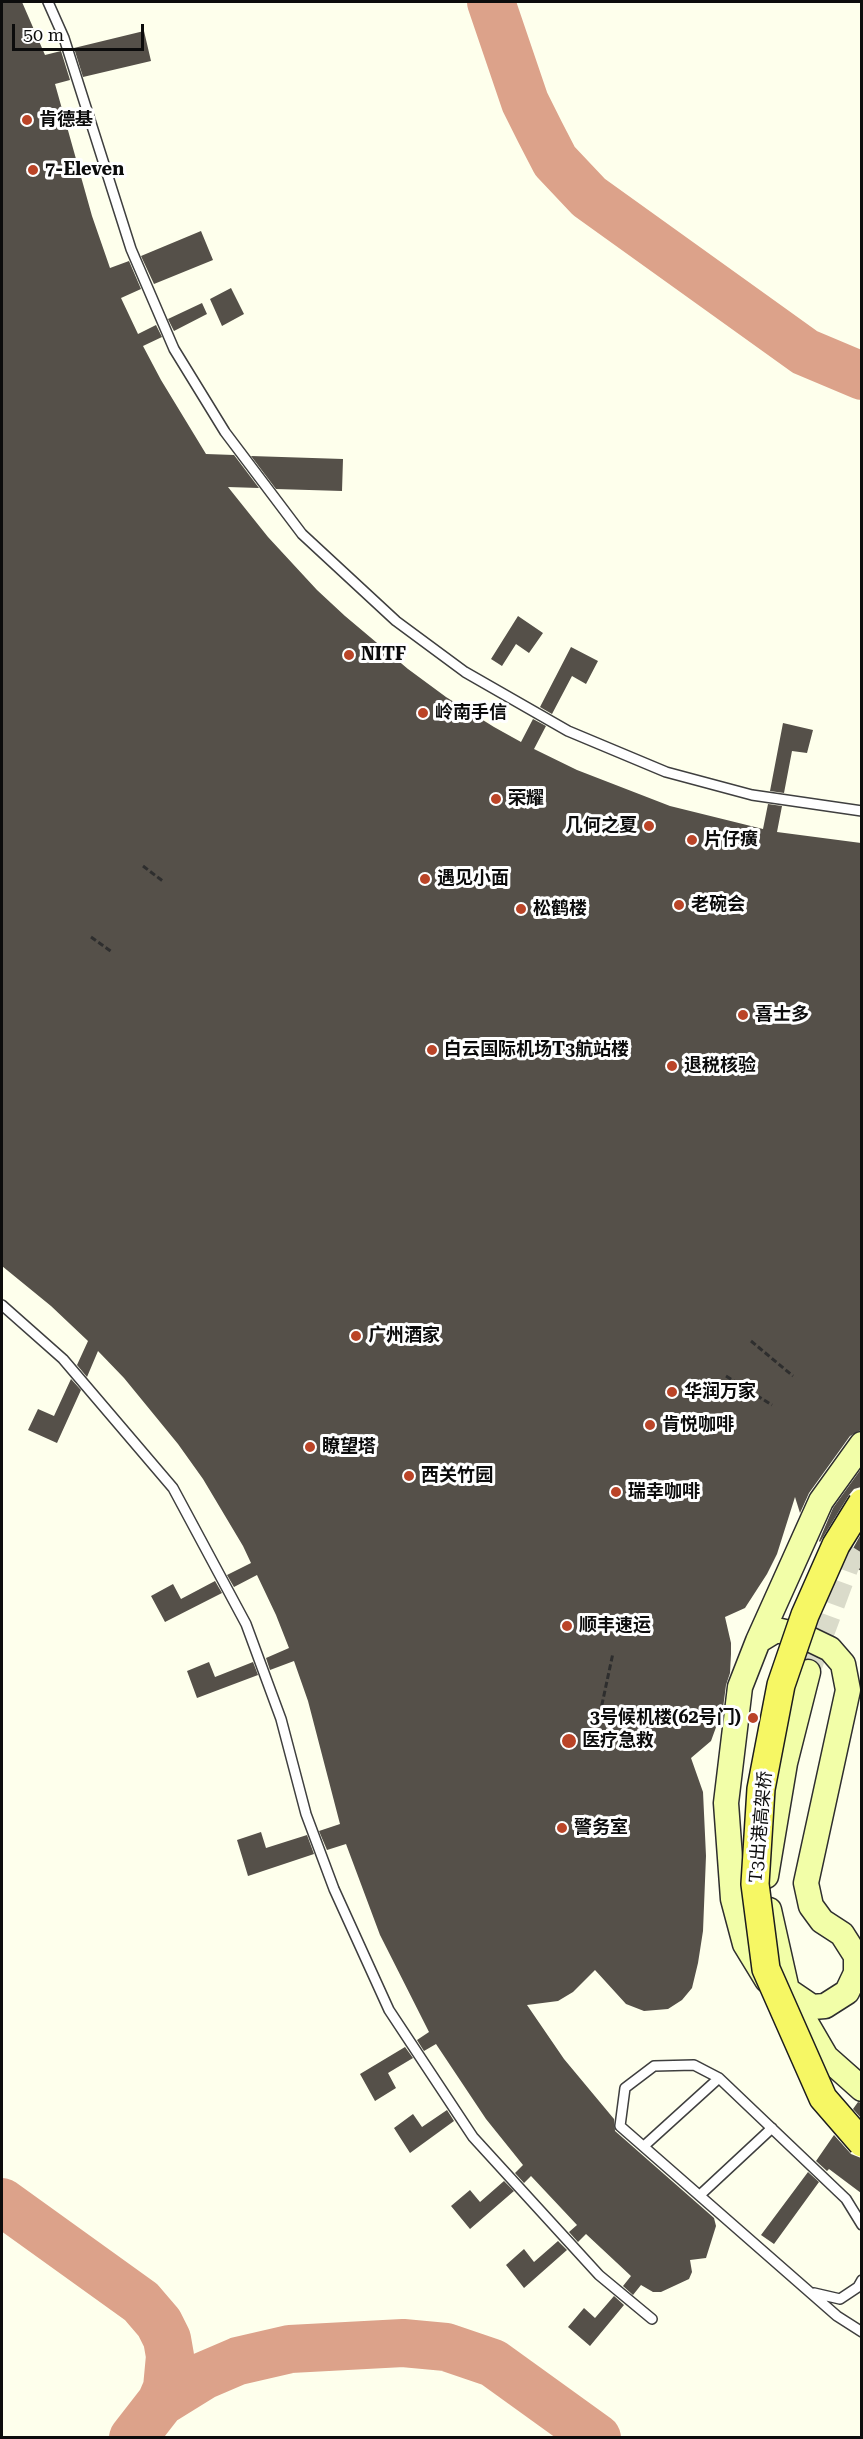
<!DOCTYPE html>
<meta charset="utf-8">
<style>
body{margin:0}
#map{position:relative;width:863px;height:2439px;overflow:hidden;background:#feffec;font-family:"Roboto Serif",serif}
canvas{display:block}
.frame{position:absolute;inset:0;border:3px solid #0c0c0c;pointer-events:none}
.scale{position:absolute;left:12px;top:24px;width:132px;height:27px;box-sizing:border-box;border:3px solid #0c0c0c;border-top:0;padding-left:8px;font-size:18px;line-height:21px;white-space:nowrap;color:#0c0c0c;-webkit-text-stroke:4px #fff;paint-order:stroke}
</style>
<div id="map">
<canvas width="863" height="2439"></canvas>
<div class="frame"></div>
<div class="scale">50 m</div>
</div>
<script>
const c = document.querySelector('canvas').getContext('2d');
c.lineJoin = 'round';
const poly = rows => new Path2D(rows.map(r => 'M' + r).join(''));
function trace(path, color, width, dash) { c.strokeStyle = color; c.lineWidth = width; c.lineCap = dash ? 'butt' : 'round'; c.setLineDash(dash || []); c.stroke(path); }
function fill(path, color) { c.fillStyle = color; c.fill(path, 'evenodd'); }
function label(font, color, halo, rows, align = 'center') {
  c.font = font + ' "Roboto Serif","Noto Sans SC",serif'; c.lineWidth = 6; c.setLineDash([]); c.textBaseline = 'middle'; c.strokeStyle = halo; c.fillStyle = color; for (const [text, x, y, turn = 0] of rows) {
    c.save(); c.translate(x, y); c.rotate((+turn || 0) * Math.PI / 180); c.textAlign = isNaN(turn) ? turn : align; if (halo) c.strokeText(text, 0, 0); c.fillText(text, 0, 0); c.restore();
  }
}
const taxiway = poly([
 [491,2,525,102,540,132,555,161,589,197,805,352,862,376],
 [2,2202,141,2302,159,2323,167,2339,170,2356,167,2388,161,2402,133,2438],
 [161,2402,203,2376,238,2361,290,2349,403,2343,446,2347,493,2363,597,2438]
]);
const building = poly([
 [2,2,22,2,45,55,61,51,70,80,55,84,92,216,110,268,129,261,141,289,121,298,138,334,156,325,162,337,143,346,161,380,206,454,234,455,259,488,228,487,268,537,317,590,345,616,408,669,446,697,494,727,521,742,533,719,546,726,534,749,577,770,670,806,763,829,768,804,782,806,777,832,861,843,861,1430,850,1436,809,1493,800,1513,795,1497,777,1554,767,1574,745,1608,725,1617,731,1643,731,1654,730,1673,726,1685,723,1708,711,1741,691,1758,703,1792,706,1856,703,1931,698,1963,692,1988,682,2000,668,2009,644,2011,626,2004,595,1970,573,1992,558,2001,527,2005,564,2059,614,2119,615,2131,714,2218,716,2226,706,2258,690,2260,692,2272,689,2279,661,2292,653,2292,641,2285,633,2295,623,2286,631,2276,586,2234,578,2242,569,2232,577,2225,531,2176,524,2183,515,2173,523,2165,486,2119,436,2044,424,2051,417,2040,429,2032,380,1935,346,1844,327,1850,319,1831,340,1824,308,1701,294,1661,270,1670,266,1658,289,1648,276,1615,257,1575,234,1587,227,1575,251,1563,243,1546,203,1479,178,1444,124,1378,98,1351,87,1377,77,1365,88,1341,51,1306,2,1266],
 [144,31,151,61,83,77,74,48],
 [201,231,213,260,154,284,141,256],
 [231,288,244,314,222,326,210,299],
 [202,303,207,314,174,331,168,319],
 [251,456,343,459,342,491,276,489],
 [518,616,543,633,529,653,516,644,502,666,491,659],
 [571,647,598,661,586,684,572,676,552,714,540,707],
 [783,723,813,730,807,753,792,751,784,793,770,791],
 [71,1379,81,1390,57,1443,28,1430,38,1409,54,1416],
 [861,1469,861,1487,854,1489,849,1495,820,1542,819,1541,833,1508],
 [861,1534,861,1571,846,1561],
 [215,1581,222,1593,165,1622,151,1596,173,1584,181,1599],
 [209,1662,215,1677,253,1662,258,1675,197,1698,187,1671],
 [261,1832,266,1848,307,1835,314,1854,248,1876,237,1840],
 [405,2047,413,2058,388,2073,396,2088,375,2101,360,2074],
 [858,2102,861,2103,861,2118,853,2109],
 [447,2110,454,2121,410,2153,394,2128,413,2114,422,2127],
 [834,2135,851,2154,861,2158,861,2193,829,2169,827,2171,816,2161],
 [808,2172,819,2182,774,2244,761,2235],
 [504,2181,514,2191,470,2229,451,2206,470,2190,480,2202],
 [558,2241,567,2250,524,2288,506,2265,524,2249,534,2262],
 [614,2296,624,2305,590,2346,568,2327,584,2308,595,2318]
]);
const secondaryTunnel = poly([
 [808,1672,847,1566,862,1542]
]);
const path = poly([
 [143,866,164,882],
 [91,937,112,952],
 [751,1341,793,1376],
 [726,1376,772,1405],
 [598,1723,613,1653]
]);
const service = poly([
 [48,2,64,38,131,249,174,349,225,432,302,534,396,621,465,672,568,731,666,772,752,795,862,811],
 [2,1305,63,1359,173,1488,246,1624,281,1719,306,1814,334,1889,389,2010,473,2137,599,2275,652,2319],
 [644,2146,719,2078],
 [700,2195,772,2128],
 [862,2225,846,2199,719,2078,694,2065,654,2066,625,2088,620,2126,837,2316,862,2332],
 [814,2293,840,2299,858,2287,862,2280]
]);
const secondary = poly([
 [758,1641,821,1501,862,1444],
 [766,1876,785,1763,808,1672],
 [769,1910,787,1990,826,2057,862,2089],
 [767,1980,745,1944,733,1899,726,1803,740,1687,758,1641,776,1630,803,1636,830,1649,843,1664,848,1690,806,1883,811,1906,822,1921,842,1934,856,1956,856,1973,847,1992,825,2006,812,2007,787,1990],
 [788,2012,817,2043]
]);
const primaryBridge = poly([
 [862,1503,836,1545,805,1615,781,1685,761,1789,755,1884,766,1969,823,2098,862,2143]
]);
const markers = [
 [27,120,6,"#ba4427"],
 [33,170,6,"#ba4427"],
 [349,655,6,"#ba4427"],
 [423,713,6,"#ba4427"],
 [496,799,6,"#ba4427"],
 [649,826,6,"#ba4427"],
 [692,840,6,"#ba4427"],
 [425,879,6,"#ba4427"],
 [679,905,6,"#ba4427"],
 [521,909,6,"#ba4427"],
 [743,1015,6,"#ba4427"],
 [432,1050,6,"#ba4427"],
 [672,1066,6,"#ba4427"],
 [356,1336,6,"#ba4427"],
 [672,1392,6,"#ba4427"],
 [650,1425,6,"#ba4427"],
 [310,1447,6,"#ba4427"],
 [409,1476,6,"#ba4427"],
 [616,1492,6,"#ba4427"],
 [567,1626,6,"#ba4427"],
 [753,1718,6,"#ba4427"],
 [569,1741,8,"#ba4427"],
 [562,1828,6,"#ba4427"]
];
const poiNames = [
 ["肯德基",39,120],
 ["7-Eleven",45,170],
 ["NITF",361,655],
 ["岭南手信",435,713],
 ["荣耀",508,799],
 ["几何之夏",637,826,"right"],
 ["片仔癀",704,840],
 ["遇见小面",437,879],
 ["老碗会",691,905],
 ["松鹤楼",533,909],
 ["喜士多",755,1015],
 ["白云国际机场T3航站楼",444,1050],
 ["退税核验",684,1066],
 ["广州酒家",368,1336],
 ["华润万家",684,1392],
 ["肯悦咖啡",662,1425],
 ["瞭望塔",322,1447],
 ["西关竹园",421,1476],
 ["瑞幸咖啡",628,1492],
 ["顺丰速运",579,1626],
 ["3号候机楼(62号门)",741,1718,"right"],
 ["医疗急救",582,1741],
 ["警务室",574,1828]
];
const streetNames = [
 ["T3出港高架桥",761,1827,-85]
];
trace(taxiway, '#dca28a', 48);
fill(building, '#555049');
trace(secondaryTunnel, '#dadbca', 24, [24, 12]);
trace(service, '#3f3f3f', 12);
trace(secondary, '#2e2e2e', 27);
trace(path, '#2e2e2e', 3, [6, 3]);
trace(service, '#fff', 9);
trace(secondary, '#f2fea8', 24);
trace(primaryBridge, '#1d1d1d', 30, []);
trace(primaryBridge, '#f6f764', 27);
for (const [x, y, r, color] of markers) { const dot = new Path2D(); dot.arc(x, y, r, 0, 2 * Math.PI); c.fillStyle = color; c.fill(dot); trace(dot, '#fff', 2); }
label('bold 18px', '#0c0c0c', '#fff', poiNames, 'left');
label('18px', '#0c0c0c', '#fff', streetNames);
</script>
